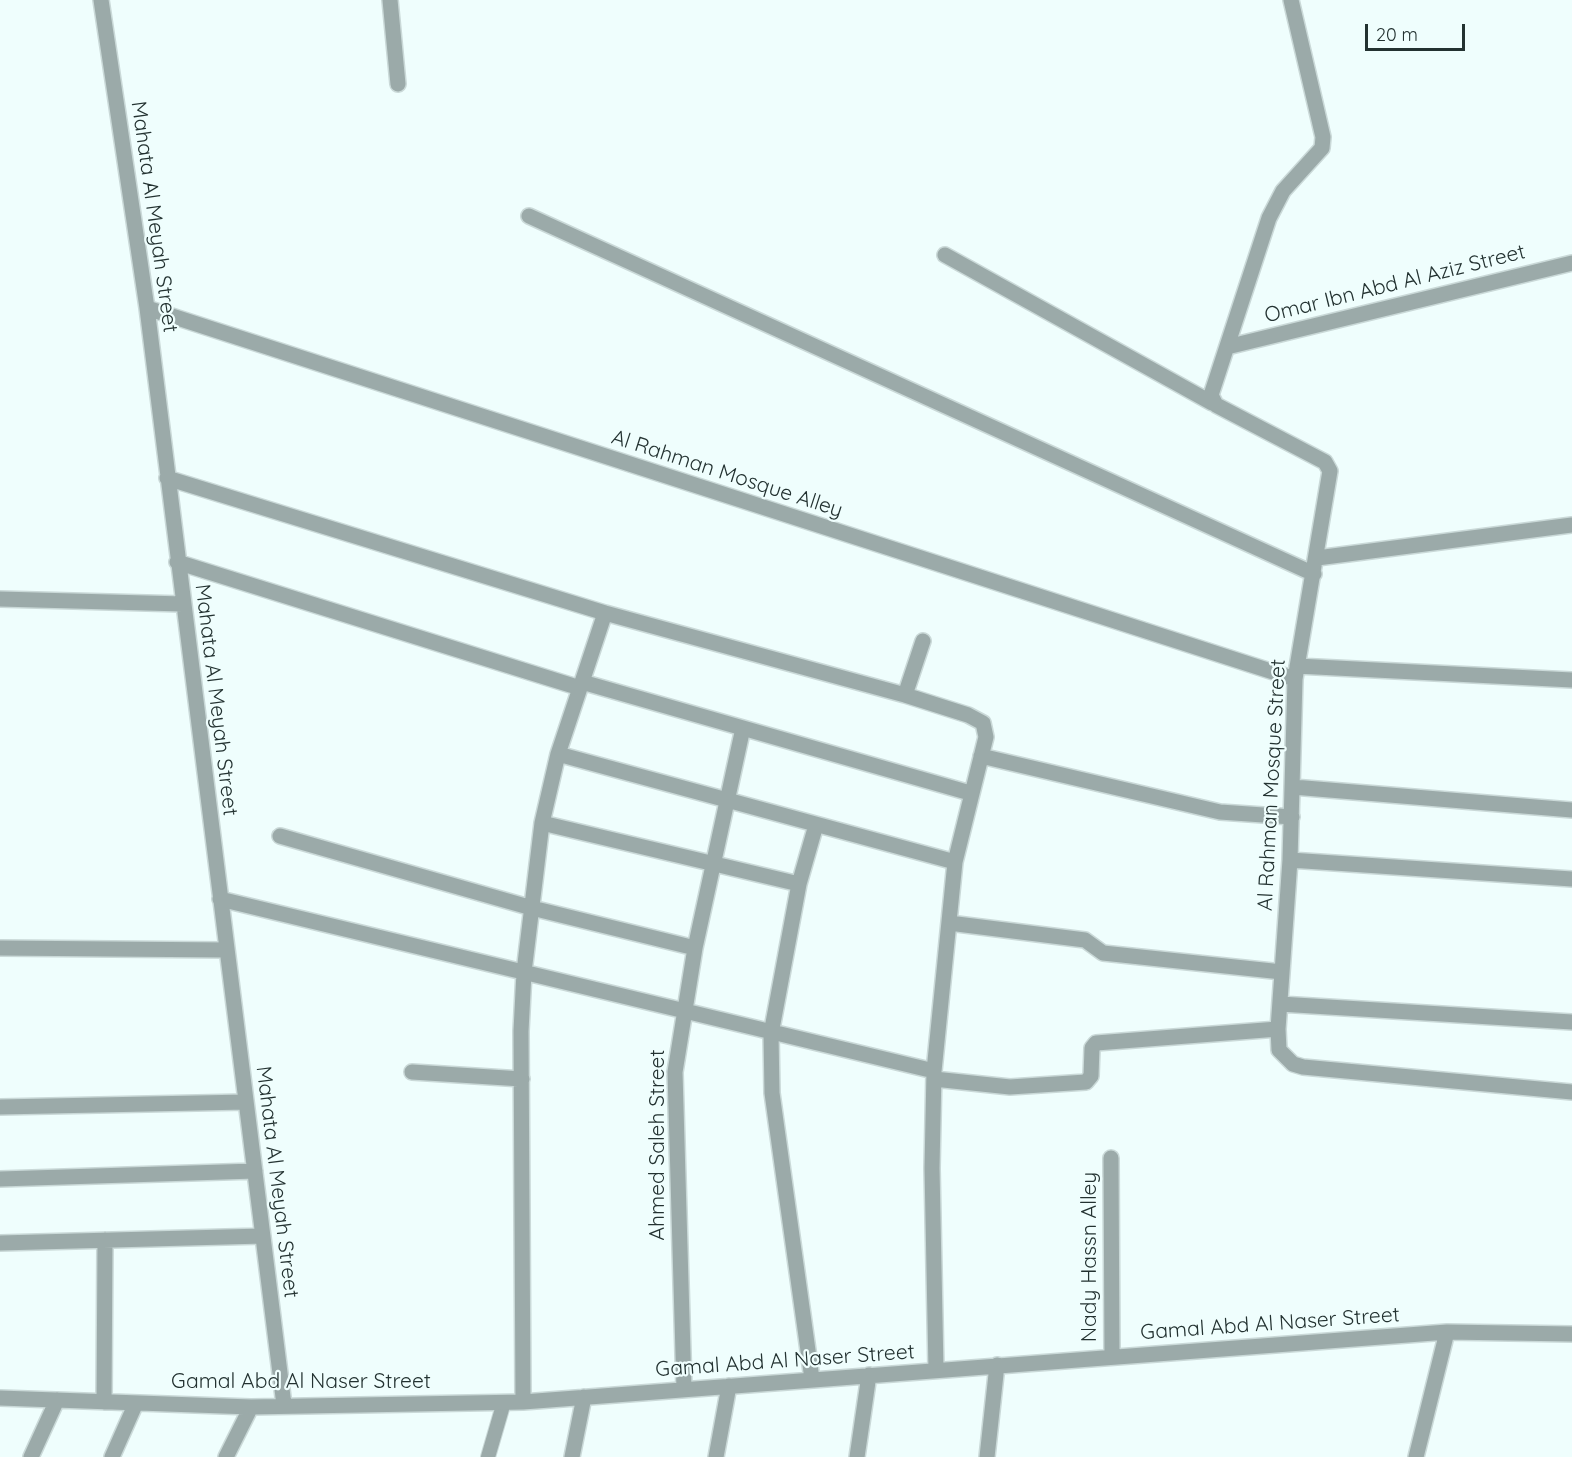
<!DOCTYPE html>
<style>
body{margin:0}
#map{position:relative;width:1572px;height:1457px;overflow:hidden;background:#effefd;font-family:Quicksand,sans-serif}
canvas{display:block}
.scale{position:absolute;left:1365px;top:24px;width:100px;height:27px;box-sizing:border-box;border:3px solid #233231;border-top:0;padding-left:8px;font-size:18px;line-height:21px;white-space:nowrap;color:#233231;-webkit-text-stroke:4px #effefd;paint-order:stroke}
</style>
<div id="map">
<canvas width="1572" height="1457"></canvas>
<div class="scale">20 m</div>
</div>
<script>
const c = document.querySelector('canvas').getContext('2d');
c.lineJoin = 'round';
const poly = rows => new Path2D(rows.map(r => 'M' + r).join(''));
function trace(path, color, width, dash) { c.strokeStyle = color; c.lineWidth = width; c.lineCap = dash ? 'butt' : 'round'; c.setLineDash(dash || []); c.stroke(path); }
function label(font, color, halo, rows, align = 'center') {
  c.font = font + ' Quicksand,sans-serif'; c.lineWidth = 4.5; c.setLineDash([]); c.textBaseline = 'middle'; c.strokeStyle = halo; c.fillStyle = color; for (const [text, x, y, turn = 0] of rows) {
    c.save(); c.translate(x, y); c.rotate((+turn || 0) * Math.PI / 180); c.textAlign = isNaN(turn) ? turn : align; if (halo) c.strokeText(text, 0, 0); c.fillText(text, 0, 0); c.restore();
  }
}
const lane = poly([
 [488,1457,504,1402]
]);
const street = poly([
 [101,0,147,308,284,1405],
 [390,0,398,84],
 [1291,0,1323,137,1322,148,1283,191,1269,218,1211,395,1216,405,1325,462,1330,471,1295,679,1290,860,1278,1029,1279,1050,1293,1064,1303,1067,1572,1092],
 [529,216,1314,574],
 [945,255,1212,403],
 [147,308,1295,679],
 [1227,347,1572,263],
 [167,478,605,613,905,695,968,715,983,723,986,737,955,862,934,1071,932,1168,936,1370],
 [1317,558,1572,525],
 [177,562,580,688],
 [0,599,183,604],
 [1297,666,1572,680],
 [582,682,970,793],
 [905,695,923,641],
 [558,754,955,862],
 [981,756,1220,812,1292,817],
 [1293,787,1572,810],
 [542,823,799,884],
 [280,836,532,908,695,948],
 [1290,860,1572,879],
 [220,899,934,1071],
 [949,923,1085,940,1103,953,1282,972],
 [0,948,226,950],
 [1280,1004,1572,1022],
 [412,1072,522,1079],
 [934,1079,1010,1087,1086,1082,1091,1076,1092,1048,1096,1043,1278,1029],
 [0,1107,246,1102],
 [1111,1158,1112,1356],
 [0,1179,255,1171],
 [0,1243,263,1236],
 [812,1379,772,1093,771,1034,799,884,816,825],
 [684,1389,675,1072,695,948,743,728],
 [0,1398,251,1407,523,1402,1447,1332,1572,1334],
 [104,1402,105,1240],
 [523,1402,521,1031,524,972,542,823,558,754,605,613],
 [31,1457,57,1400],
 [112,1457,136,1403],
 [226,1457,251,1407],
 [572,1457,584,1397],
 [716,1457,729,1386],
 [857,1457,869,1375],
 [987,1457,997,1365],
 [1416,1457,1447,1332]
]);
const streetNames = [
 ["Mahata Al Meyah Street",154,217,82],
 ["Omar Ibn Abd Al Aziz Street",1395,284,-14],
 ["Al Rahman Mosque Alley",727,474,18],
 ["Mahata Al Meyah Street",216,700,83],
 ["Al Rahman Mosque Street",1272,785,-87],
 ["Ahmed Saleh Street",658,1145,-90],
 ["Mahata Al Meyah Street",277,1182,83],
 ["Nady Hassn Alley",1090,1257,-90],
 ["Gamal Abd Al Naser Street",1270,1324,-4],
 ["Gamal Abd Al Naser Street",785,1361,-4],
 ["Gamal Abd Al Naser Street",301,1382]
];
trace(lane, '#cad9d8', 16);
trace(street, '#cad9d8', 18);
trace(lane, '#9baaa9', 14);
trace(street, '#9baaa9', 15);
label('21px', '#233231', '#effefd', streetNames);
</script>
